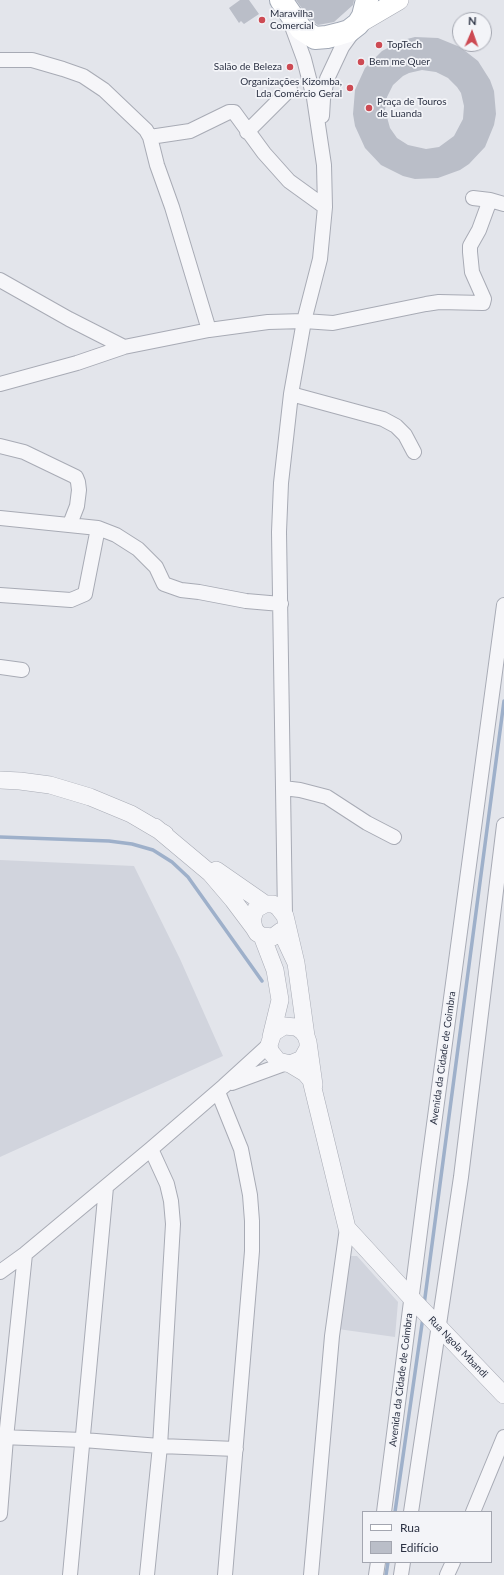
<!DOCTYPE html>
<meta charset="utf-8">
<style>
body{margin:0}
#map{position:relative;width:504px;height:1575px;overflow:hidden;background:#e3e5eb;font-family:Lato,sans-serif}
canvas{display:block}
.legend{position:absolute;left:362px;top:1511px;width:130px;height:52px;box-sizing:border-box;background:#f3f4f8;border:1px solid #a3a6b0;margin:0;padding:5px 7px;list-style:none;font-size:12px;color:#2b3143}
.legend li{display:flex;align-items:center;gap:8px;height:20px}
.legend b{width:20px;border:1px solid #a3a6b0}
.north{position:absolute;left:452px;top:12px;width:40px;height:40px;box-sizing:border-box;background:#f3f4f8;border:1px solid #a3a6b0;border-radius:50%;rotate:2deg;font-size:11px;font-weight:700;line-height:16px;text-align:center;color:#2b3143}
.north::after{content:'';display:block;margin:auto;width:14px;height:18px;background:#cd4a53;clip-path:polygon(50% 0,100% 100%,50% 72%,0 100%)}
</style>
<div id="map">
<canvas width="504" height="1575"></canvas>
<ul class="legend">
<li><b style="height:5px;background:#fff"></b>Rua</li>
<li><b style="height:11px;background:#babec8"></b>Edifício</li>
</ul>
<div class="north">N</div>
</div>
<script>
const c = document.querySelector('canvas').getContext('2d');
c.lineJoin = 'round';
function fill(path, color) { c.fillStyle = color; c.fill(path, 'evenodd'); }
const poly = rows => new Path2D(rows.map(r => 'M' + r).join(''));
function trace(path, color, width, dash) { c.strokeStyle = color; c.lineWidth = width; c.lineCap = dash ? 'butt' : 'round'; c.setLineDash(dash || []); c.stroke(path); }
function label(font, color, halo, rows, align = 'center') {
  c.font = font + ' Lato,sans-serif'; c.lineWidth = 3.5; c.setLineDash([]); c.textBaseline = 'middle'; c.strokeStyle = halo; c.fillStyle = color; for (const [text, x, y, turn = 0] of rows) {
    c.save(); c.translate(x, y); c.rotate((+turn || 0) * Math.PI / 180); c.textAlign = isNaN(turn) ? turn : align; if (halo) c.strokeText(text, 0, 0); c.fillText(text, 0, 0); c.restore();
  }
}
const built = poly([
 [0,860,134,866,180,959,223,1056,0,1157],
 [348,1256,357,1256,398,1302,395,1337,338,1329]
]);
const stream = poly([
 [0,837,109,841,132,844,153,850,172,862,188,877,262,981],
 [424,1305,504,701],
 [395,1512,423,1317],
 [386,1575,388,1562]
]);
const building = poly([
 [240,0,249,0,259,14,244,24,241,21,239,23,229,8],
 [296,0,354,0,353,5,334,22,318,25,310,20],
 [415,37,438,38,460,47,478,61,490,80,494,91,496,114,494,125,485,147,469,164,460,170,438,178,415,179,403,176,381,165,365,148,355,126,353,114,355,90,365,68,382,51,403,40],
 [422,70,436,72,448,78,457,87,461,93,464,106,463,119,454,136,439,147,426,149,408,145,397,138,390,128,385,110,387,97,393,85,403,76,409,73]
]);
const minor = poly([
 [0,60,32,60,63,69,83,76,104,90,146,130,150,137,157,165,172,207,209,330],
 [322,116,323,99,327,79,342,47,355,29],
 [247,132,290,89],
 [150,137,190,131,229,112,234,112,264,153,289,181,325,207],
 [473,198,490,200,504,204],
 [0,280,69,319,124,347],
 [0,384,77,363,124,347,209,330,268,322,304,321,333,323,426,304,439,302,483,303,484,299,472,272,470,252,470,246,479,230,490,200],
 [291,394,383,419,396,426,405,435,414,452],
 [0,446,24,452,76,477,78,482,79,490,77,506,70,524],
 [0,518,98,528,116,535,138,549,156,567,164,584,181,590,199,592,246,601,281,604],
 [0,595,71,600,85,594,98,528],
 [0,667,22,670],
 [283,788,300,790,327,797,367,823,394,837],
 [285,916,279,532,281,483,291,394,304,321,320,259,325,207,324,165,314,98,304,59,290,21],
 [232,1083,284,1064],
 [218,1092,241,1149,250,1195,252,1221,252,1251,225,1575],
 [0,1272,25,1254,151,1149,224,1086,269,1045],
 [0,1437,83,1440,160,1446,236,1449],
 [384,1512,428,1169,504,605],
 [411,1512,461,1177,504,825],
 [473,1512,504,1437],
 [0,1514,6,1438,25,1254],
 [70,1575,106,1187],
 [147,1575,160,1446,173,1224,171,1201,167,1184,151,1149],
 [311,1575,332,1336,347,1228],
 [376,1575,378,1562],
 [401,1575,403,1562],
 [447,1575,453,1562]
]);
const tertiary = poly([
 [0,780,20,781,50,785,90,797,131,814,165,834],
 [155,827,210,873,233,900,254,928,257,933,262,936,273,937,281,931,296,963,285,916,278,907,273,904,265,904,256,909,252,919,254,928],
 [216,870,265,904],
 [262,936,275,970,280,1000,271,1037],
 [296,963,306,1036],
 [308,1042,308,1048,302,1059,290,1064,278,1061,270,1051,269,1045,273,1033,284,1026,296,1027,302,1031,306,1036,308,1042,314,1085],
 [290,1064,305,1073,311,1080,347,1228,415,1302,504,1395]
]);
const secondary = poly([
 [358,24,399,0]
]);
const primary = poly([
 [281,0,301,29,315,38,327,37,339,34,349,31,358,24,363,16,367,0]
]);
const markers = [
 [262,20,4,"#cd4a53"],
 [379,45,4,"#cd4a53"],
 [361,62,4,"#cd4a53"],
 [290,67,4,"#cd4a53"],
 [350,88,4,"#cd4a53"],
 [369,108,4,"#cd4a53"]
];
const poiNames = [
 ["Maravilha",270,14],
 ["Comercial",270,26],
 ["TopTech",387,45],
 ["Bem me Quer",369,62],
 ["Salão de Beleza",282,67,"right"],
 ["Organizações Kizomba,",342,82,"right"],
 ["Lda Comércio Geral",342,94,"right"],
 ["Praça de Touros",377,102],
 ["de Luanda",377,114]
];
const streetNames = [
 ["Avenida da Cidade de Coimbra",443,1058,-82],
 ["Rua Ngola Mbandi",458,1347,46],
 ["Avenida da Cidade de Coimbra",401,1380,-83]
];
fill(built, '#d1d4dd');
trace(stream, '#9eb0ca', 3.5);
fill(building, '#babec8');
trace(minor, '#a8abb5', 16);
trace(tertiary, '#a8abb5', 18);
trace(secondary, '#a8abb5', 20);
trace(primary, '#a2a9b6', 24);
trace(minor, '#f6f6f9', 14);
trace(tertiary, '#f6f6f9', 17);
trace(secondary, '#fff', 19);
trace(primary, '#fff', 22);
for (const [x, y, r, color] of markers) { const dot = new Path2D(); dot.arc(x, y, r, 0, 2 * Math.PI); c.fillStyle = color; c.fill(dot); trace(dot, '#f3f4f8', 1.5); }
label('10px', '#2b3143', '#f3f4f8', poiNames, 'left');
label('10px', '#2b3143', '#f3f4f8', streetNames);
</script>
